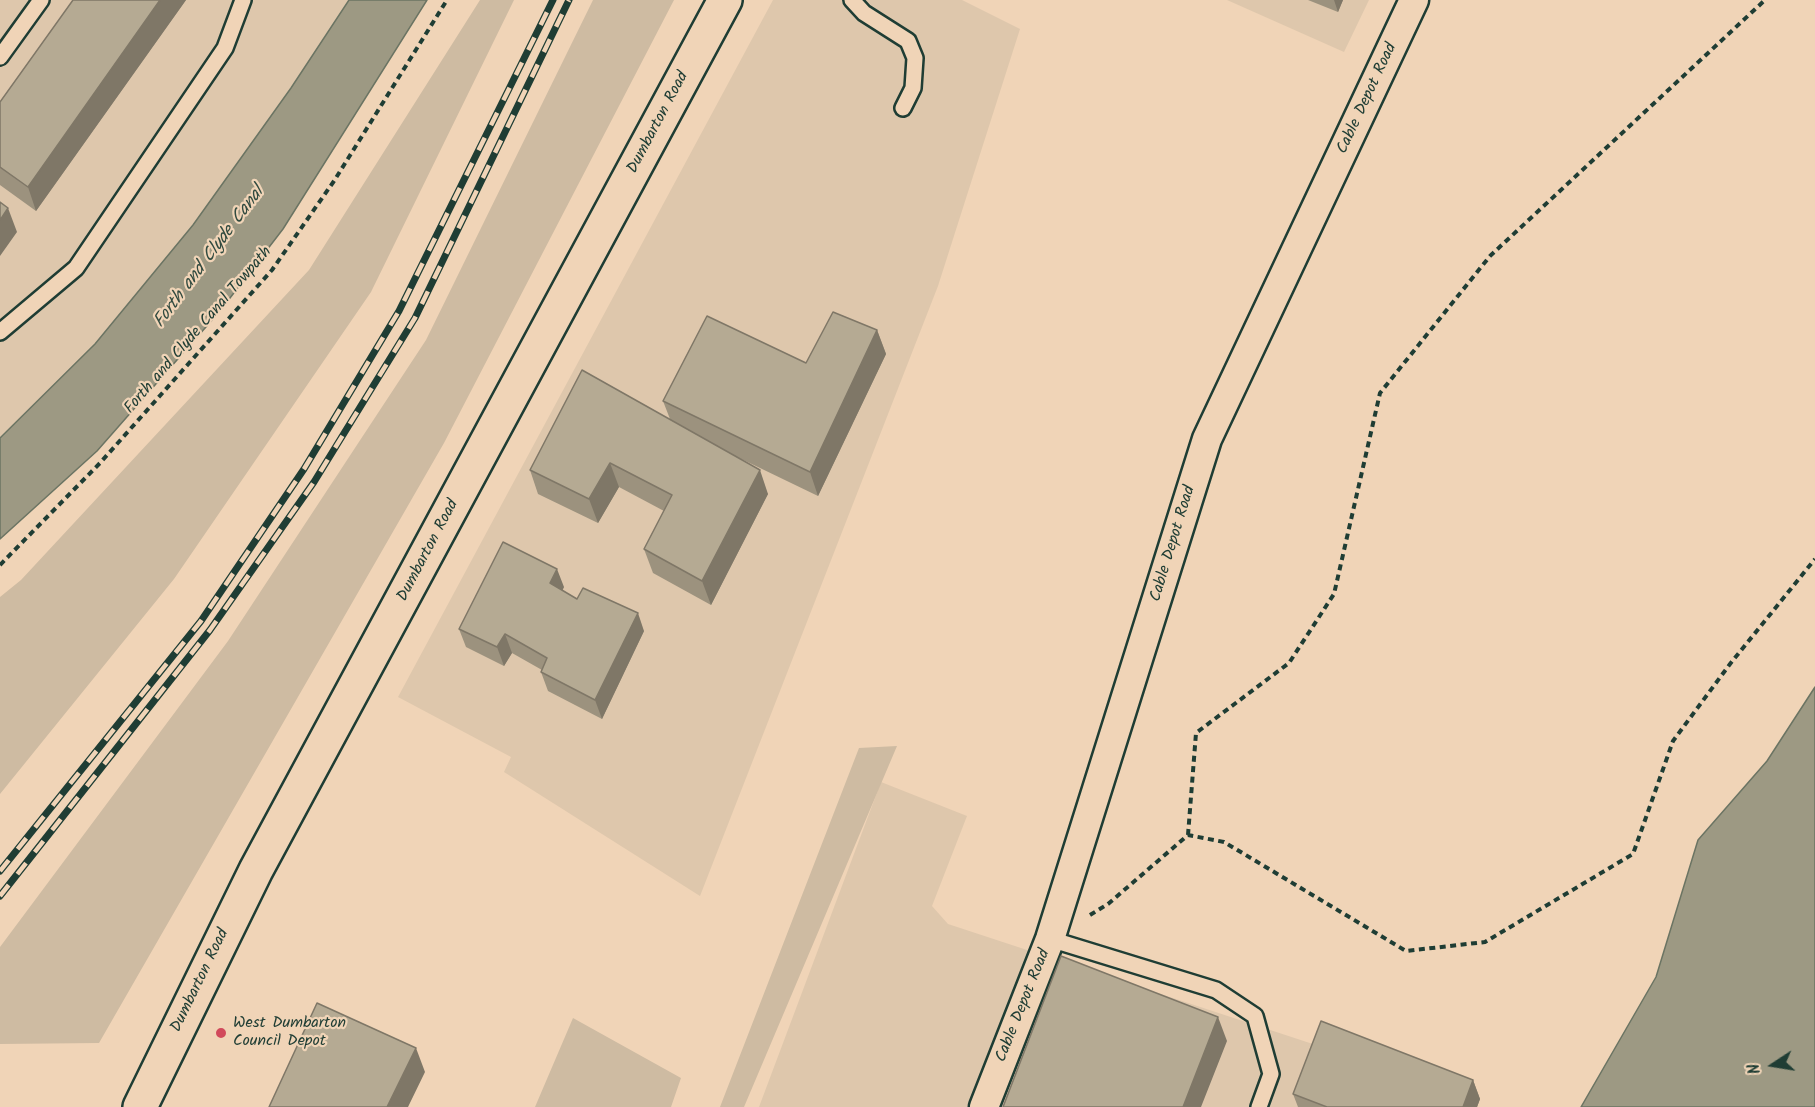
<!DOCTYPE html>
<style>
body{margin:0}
#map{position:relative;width:1815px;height:1107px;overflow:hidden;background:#f0d4b7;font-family:Kalam,sans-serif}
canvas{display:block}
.north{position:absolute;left:1743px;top:1035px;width:60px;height:60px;-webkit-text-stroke:4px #f0d4b7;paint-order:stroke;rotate:258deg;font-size:16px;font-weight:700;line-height:24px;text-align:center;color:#1f3d34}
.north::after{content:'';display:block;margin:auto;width:21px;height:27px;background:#1f3d34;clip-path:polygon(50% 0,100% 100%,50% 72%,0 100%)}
</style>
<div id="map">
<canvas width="1815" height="1107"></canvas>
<div class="north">N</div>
</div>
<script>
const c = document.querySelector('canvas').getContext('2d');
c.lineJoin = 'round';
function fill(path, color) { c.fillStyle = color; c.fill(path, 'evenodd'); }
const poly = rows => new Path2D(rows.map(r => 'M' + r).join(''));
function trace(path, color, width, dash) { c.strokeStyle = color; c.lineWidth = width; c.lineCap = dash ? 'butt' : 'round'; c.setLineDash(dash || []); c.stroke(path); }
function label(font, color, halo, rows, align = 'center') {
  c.font = font + ' Kalam,sans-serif'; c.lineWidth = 4.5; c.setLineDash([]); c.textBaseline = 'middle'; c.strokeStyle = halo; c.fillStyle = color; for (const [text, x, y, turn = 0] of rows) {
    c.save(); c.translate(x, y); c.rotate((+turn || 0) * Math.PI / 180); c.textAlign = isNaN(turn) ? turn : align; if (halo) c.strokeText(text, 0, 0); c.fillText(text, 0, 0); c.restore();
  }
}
const built = poly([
 [0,0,349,0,291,88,193,225,95,344,0,438],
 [773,0,962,0,1020,29,938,286,700,896,504,772,511,757,398,697],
 [1227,0,1369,0,1344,52],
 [881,782,967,816,932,906,948,924,1480,1099,1477,1107,759,1107]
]);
const green = poly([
 [480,0,514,0,371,292,174,579,0,794,0,597,21,580,309,270],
 [593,0,674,0,444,443,99,1043,0,1044,0,947,228,641,426,340],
 [897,746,744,1107,720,1107,859,748],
 [573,1018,681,1078,671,1107,535,1107]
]);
const water = poly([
 [349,0,427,0,283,229,220,311,97,451,0,539,0,438,95,344,193,225,291,88,349,0],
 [1815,687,1815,1107,1581,1107,1656,977,1698,840,1767,761,1815,687]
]);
const path = poly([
 [0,565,100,463,272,270,334,181,447,0],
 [1188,835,1196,733,1289,663,1334,594,1380,393,1490,256,1765,0],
 [1090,915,1108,904,1188,835,1224,842,1406,951,1485,942,1633,854,1673,741,1730,664,1815,559]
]);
const service = poly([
 [852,0,864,13,908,41,915,58,913,88,903,108],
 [0,57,41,0],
 [0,332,76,268,225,48,243,0],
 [1050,939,1216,990,1255,1016,1271,1074,1259,1107]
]);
const minor = poly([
 [984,1107,1050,939,1207,439,1414,0]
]);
const primary = poly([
 [140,1107,256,870,725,0]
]);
const rail = poly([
 [0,871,201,621,304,469,399,311,553,0],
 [0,896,210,630,314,482,415,318,569,0]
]);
const wall = poly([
 [73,0,186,0,36,211,0,185,0,102],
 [1308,0,1343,0,1338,12],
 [877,330,886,354,818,496,731,454,768,494,711,605,653,573,644,549,664,511,619,487,598,523,538,494,530,470,670,419,663,401,806,363],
 [564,587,562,590,577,599,644,631,602,719,548,691,541,672,542,670,512,653,504,666,466,647,459,629],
 [1473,1080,1480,1099,1477,1107,1298,1107,1293,1094]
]);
const shadedWall = poly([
 [160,0,186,0,36,211,28,187],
 [1334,0,1343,0,1338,12],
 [8,208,17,232,0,256,0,220],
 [877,330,886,354,818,496,810,472],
 [610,463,619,487,598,523,589,499],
 [760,470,768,494,711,605,702,581],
 [557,569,564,587,557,602,550,583],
 [638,613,644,631,602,719,595,700],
 [505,634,512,653,504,666,497,647],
 [1218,1017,1227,1041,1201,1107,1183,1107],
 [416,1048,425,1072,408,1107,387,1107],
 [1473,1080,1480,1099,1477,1107,1463,1107]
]);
const building = poly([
 [73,0,160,0,28,187,0,167,0,102,73,0],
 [0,202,8,208,0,220,0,202],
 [833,312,877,330,810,472,663,401,707,316,806,363,833,312],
 [582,370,760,470,702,581,644,549,672,495,610,463,589,499,530,470,582,370],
 [503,542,557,569,550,583,577,599,583,588,638,613,595,700,541,672,547,658,505,634,497,647,459,629,503,542],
 [1061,956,1218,1017,1183,1107,1003,1107,1061,956],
 [317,1003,416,1048,387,1107,269,1107,317,1003],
 [1321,1021,1473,1080,1463,1107,1327,1107,1293,1094,1321,1021]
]);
const markers = [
 [221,1033,6,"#d1495b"]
];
const streetNames = [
 ["Cable Depot Road",1368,99,-65],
 ["Dumbarton Road",659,123,-62],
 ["Forth and Clyde Canal Towpath",199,331,-49],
 ["Cable Depot Road",1174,544,-73],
 ["Dumbarton Road",429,551,-62],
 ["Dumbarton Road",201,981,-64],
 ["Cable Depot Road",1024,1006,-68]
];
const poiNames = [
 ["West Dumbarton",233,1024],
 ["Council Depot",233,1042]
];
const waterNames = [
 ["Forth and Clyde Canal",210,258,-53]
];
fill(built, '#dec7ac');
fill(green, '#cebba2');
fill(water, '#9d9983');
trace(water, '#6b7463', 1.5);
trace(service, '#1f3d34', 20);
trace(minor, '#1f3d34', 33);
trace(primary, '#1f3d34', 38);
trace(path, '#1f3d34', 4, [6, 4.5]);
trace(service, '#f0d4b7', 15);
trace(minor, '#f0d4b7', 28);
trace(primary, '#f0d4b7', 33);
trace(rail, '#1f3d34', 7);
trace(rail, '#f0d4b7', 4.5, [14]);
fill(wall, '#9c927e');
fill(shadedWall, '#7f7767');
fill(building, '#b5aa93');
trace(building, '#7f7767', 1.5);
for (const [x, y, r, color] of markers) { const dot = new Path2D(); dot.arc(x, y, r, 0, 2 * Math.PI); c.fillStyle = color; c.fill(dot); trace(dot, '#f0d4b7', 2); }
label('16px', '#1f3d34', '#f0d4b7', streetNames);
label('16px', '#1f3d34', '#f0d4b7', poiNames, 'left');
label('italic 18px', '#324b40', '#f0d4b7', waterNames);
</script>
